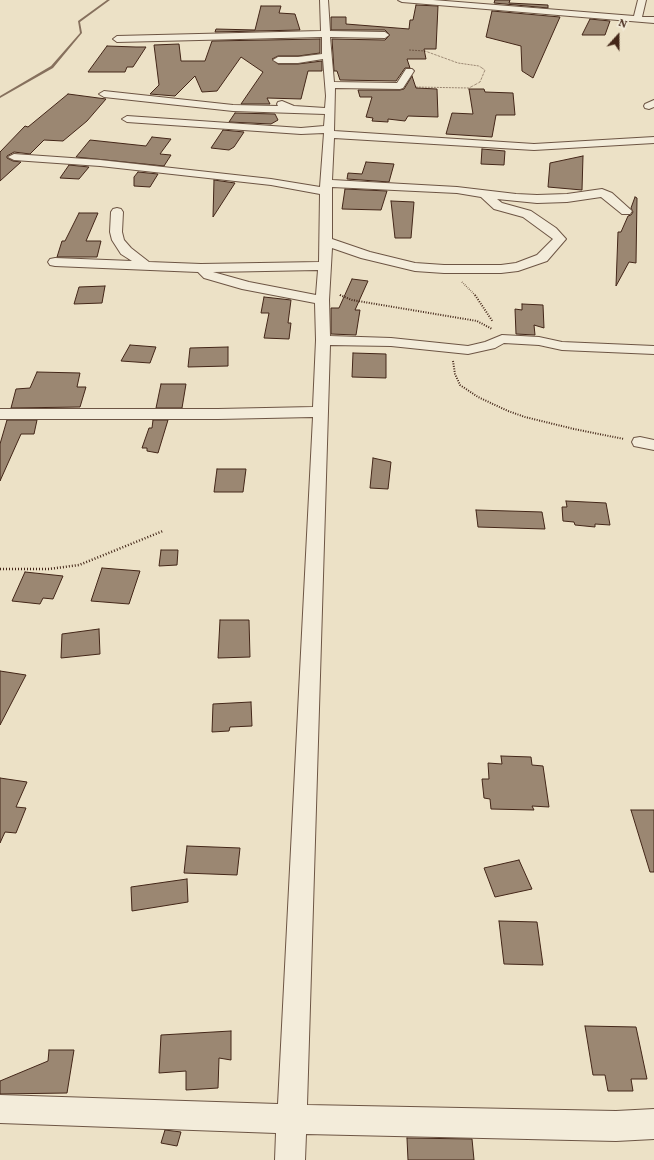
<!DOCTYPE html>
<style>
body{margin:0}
#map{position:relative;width:654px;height:1160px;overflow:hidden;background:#ece1c6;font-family:Vollkorn,serif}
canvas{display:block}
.north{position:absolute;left:598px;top:16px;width:40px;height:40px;-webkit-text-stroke:3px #f3ecda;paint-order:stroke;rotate:21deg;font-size:11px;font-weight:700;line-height:16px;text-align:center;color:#432618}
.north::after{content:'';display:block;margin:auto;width:14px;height:18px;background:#432618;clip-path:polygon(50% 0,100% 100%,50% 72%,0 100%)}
</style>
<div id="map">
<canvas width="654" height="1160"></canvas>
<div class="north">N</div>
</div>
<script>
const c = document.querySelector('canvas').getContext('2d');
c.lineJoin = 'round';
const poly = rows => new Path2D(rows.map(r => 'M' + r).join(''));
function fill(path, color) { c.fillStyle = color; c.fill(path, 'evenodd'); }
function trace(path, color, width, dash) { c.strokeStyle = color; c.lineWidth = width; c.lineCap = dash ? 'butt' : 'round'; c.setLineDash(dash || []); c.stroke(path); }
const stream = poly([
 [107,0,110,0,80,22,82,33,53,68,0,98,0,96,51,66,80,33,78,21,107,0]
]);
const building = poly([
 [495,0,510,0,509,3,548,5,548,8,494,3,495,0],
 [416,5,438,6,436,49,424,49,426,59,407,59,410,68,405,68,396,81,340,80,337,71,334,71,332,39,385,40,390,35,385,30,331,30,331,17,346,17,346,24,409,29,410,20,413,20,416,5],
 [261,6,281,6,279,13,295,14,300,30,215,32,216,29,255,30,261,6],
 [492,11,560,17,533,78,522,71,521,46,486,37,492,11],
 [590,19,610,21,605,35,582,35,590,19],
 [320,39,320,53,298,56,278,56,272,59,278,64,298,64,322,61,322,71,308,71,301,99,267,98,270,104,241,104,263,72,241,57,217,91,202,92,195,76,175,96,150,94,159,85,154,45,179,44,181,61,205,61,212,41,320,39],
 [107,46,136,47,146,47,133,67,127,67,125,72,88,72,107,46],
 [412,76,416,88,437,89,438,117,408,116,405,121,388,119,388,122,372,121,373,118,366,117,372,97,360,97,358,90,400,90,404,89,412,76],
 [469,89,484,89,485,92,513,93,515,115,496,115,492,137,446,134,452,113,473,114,469,89],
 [68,94,106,99,87,121,63,141,44,140,30,154,14,152,7,156,7,158,13,161,21,162,0,181,0,152,25,126,28,127,68,94],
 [235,113,275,114,278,120,271,124,229,122,235,113],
 [223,130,244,132,234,147,229,150,211,148,223,130],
 [152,137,171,139,160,154,171,155,164,166,76,157,90,140,146,146,152,137],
 [482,149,505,151,504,165,481,164,482,149],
 [583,156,582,190,548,187,550,163,583,156],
 [366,162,394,164,389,182,347,179,348,173,362,174,366,162],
 [69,165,89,167,79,179,60,178,69,165],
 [138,172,158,174,150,187,134,186,134,177,138,172],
 [214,180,235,183,213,217,214,180],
 [345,189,387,191,381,210,342,209,345,189],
 [635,197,637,198,636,263,629,262,616,286,618,232,621,232,628,216,631,215,633,212,631,208,635,197],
 [391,201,414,202,411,238,395,238,391,201],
 [79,213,98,213,86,241,101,241,97,257,57,257,62,241,65,241,79,213],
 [352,279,368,281,355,310,360,310,356,335,331,334,331,308,339,308,352,279],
 [105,286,102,303,74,304,79,287,105,286],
 [264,297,291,300,288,323,291,323,289,339,264,338,269,313,261,313,264,297],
 [522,304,543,305,544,328,534,325,535,335,516,334,515,309,522,310,522,304],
 [130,345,156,347,150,363,121,361,130,345],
 [228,347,228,366,188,367,190,348,228,347],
 [353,353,386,354,386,378,352,377,353,353],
 [37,372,80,373,77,387,86,387,80,407,11,408,16,389,30,388,37,372],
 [161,384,186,384,182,408,156,408,161,384],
 [7,420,37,420,34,434,21,434,0,481,0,444,7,420],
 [153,420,168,420,158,453,147,451,147,448,142,448,149,428,152,428,153,420],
 [373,458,391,462,388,489,370,488,373,458],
 [217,469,246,469,243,492,214,492,217,469],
 [566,501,606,503,610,525,595,524,595,527,575,525,574,522,563,521,562,507,567,507,566,501],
 [476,510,542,512,545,529,478,527,476,510],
 [161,550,178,550,177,565,159,566,161,550],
 [102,568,140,571,129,604,91,601,102,568],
 [25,572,63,576,53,599,43,598,40,604,12,601,25,572],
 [220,620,249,620,250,657,218,658,220,620],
 [99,629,100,654,61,658,62,634,99,629],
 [0,671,26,675,0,725,0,671],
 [251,702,252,726,230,727,229,731,212,732,213,704,251,702],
 [501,756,531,757,532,765,543,766,549,807,532,806,534,810,491,809,490,799,484,798,482,779,489,779,488,763,502,764,501,756],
 [0,778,27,782,16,807,26,808,16,833,5,832,0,843,0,778],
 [631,810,654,810,654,872,650,872,631,810],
 [187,846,240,848,237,875,184,873,187,846],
 [519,860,532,889,495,897,484,868,519,860],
 [187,879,188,902,132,911,131,887,187,879],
 [499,921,537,922,543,965,504,964,499,921],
 [585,1026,636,1027,647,1079,631,1079,633,1091,608,1091,605,1075,593,1075,585,1026],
 [231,1031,231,1060,219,1058,218,1088,186,1090,186,1071,159,1073,161,1035,231,1031],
 [49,1050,74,1050,67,1093,0,1094,0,1081,48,1061,49,1050],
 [165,1130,181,1132,177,1146,161,1143,165,1130],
 [407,1138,472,1139,474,1160,408,1160,407,1138]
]);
const pathFar3 = poly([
 [409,50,425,51,458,63,479,66,485,70,480,82,469,88,415,87]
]);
const pathFar2 = poly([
 [462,282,476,296],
 [340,295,341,296]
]);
const pathFar1 = poly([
 [340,295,352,300,477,321,492,329],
 [475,295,493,322],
 [453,361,455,374,460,385,478,397,508,411,525,417,574,429,624,439]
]);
const path = poly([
 [0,569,49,569,79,565,163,531]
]);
const street = poly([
 [320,0,328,0,330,31,385,32,389,35,385,38,330,37,334,82,397,83,406,69,412,69,414,71,403,88,400,89,335,88,334,131,534,144,654,137,654,143,534,150,334,138,332,180,457,187,516,194,537,195,567,194,602,189,612,193,632,211,630,214,622,214,601,197,567,202,537,203,497,199,502,203,531,211,556,228,566,239,547,261,518,271,501,273,444,273,415,271,361,258,332,248,329,300,330,336,391,338,468,346,485,342,502,335,539,337,562,342,654,346,654,354,562,350,539,345,504,343,495,348,468,354,391,346,330,345,307,1105,616,1111,654,1109,654,1139,616,1141,306,1134,305,1160,275,1160,276,1133,0,1123,0,1095,278,1104,313,417,218,419,0,419,0,409,218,409,313,407,316,340,315,303,242,289,204,278,198,272,55,266,50,265,48,262,50,259,55,258,132,261,121,254,112,240,110,232,111,212,113,209,117,208,121,209,123,212,122,232,124,240,131,248,149,262,201,264,319,262,320,194,271,185,100,166,14,160,8,157,14,154,100,160,271,179,320,187,324,133,301,134,127,122,122,119,127,116,301,128,324,126,325,114,233,111,104,97,99,94,104,91,233,105,278,106,277,104,278,102,282,101,294,106,325,108,326,96,323,59,298,63,278,63,273,60,278,57,298,57,322,54,322,37,117,42,113,39,117,36,321,31,320,0],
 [332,187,457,193,481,197,494,209,523,217,553,239,537,255,516,263,501,265,444,265,415,263,370,252,332,239,332,187],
 [318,270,316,295,249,282,213,272,318,270],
 [398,0,433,0,634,16,638,0,646,0,642,17,654,17,654,23,402,2,398,0],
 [654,100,654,107,649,109,645,108,644,106,645,104,654,100],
 [640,437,654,440,654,450,634,446,632,442,634,438,640,437]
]);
fill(stream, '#86705d');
fill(building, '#9b8772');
trace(building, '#432618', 1);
trace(street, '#6d5544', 2);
trace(pathFar3, '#432618', 1, [0.5, 1]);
trace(pathFar2, '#432618', 1.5, [0.5, 1.5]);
trace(pathFar1, '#432618', 2, [1, 1.5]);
trace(path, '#432618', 2.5, [1, 2]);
fill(street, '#f3ecda');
</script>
